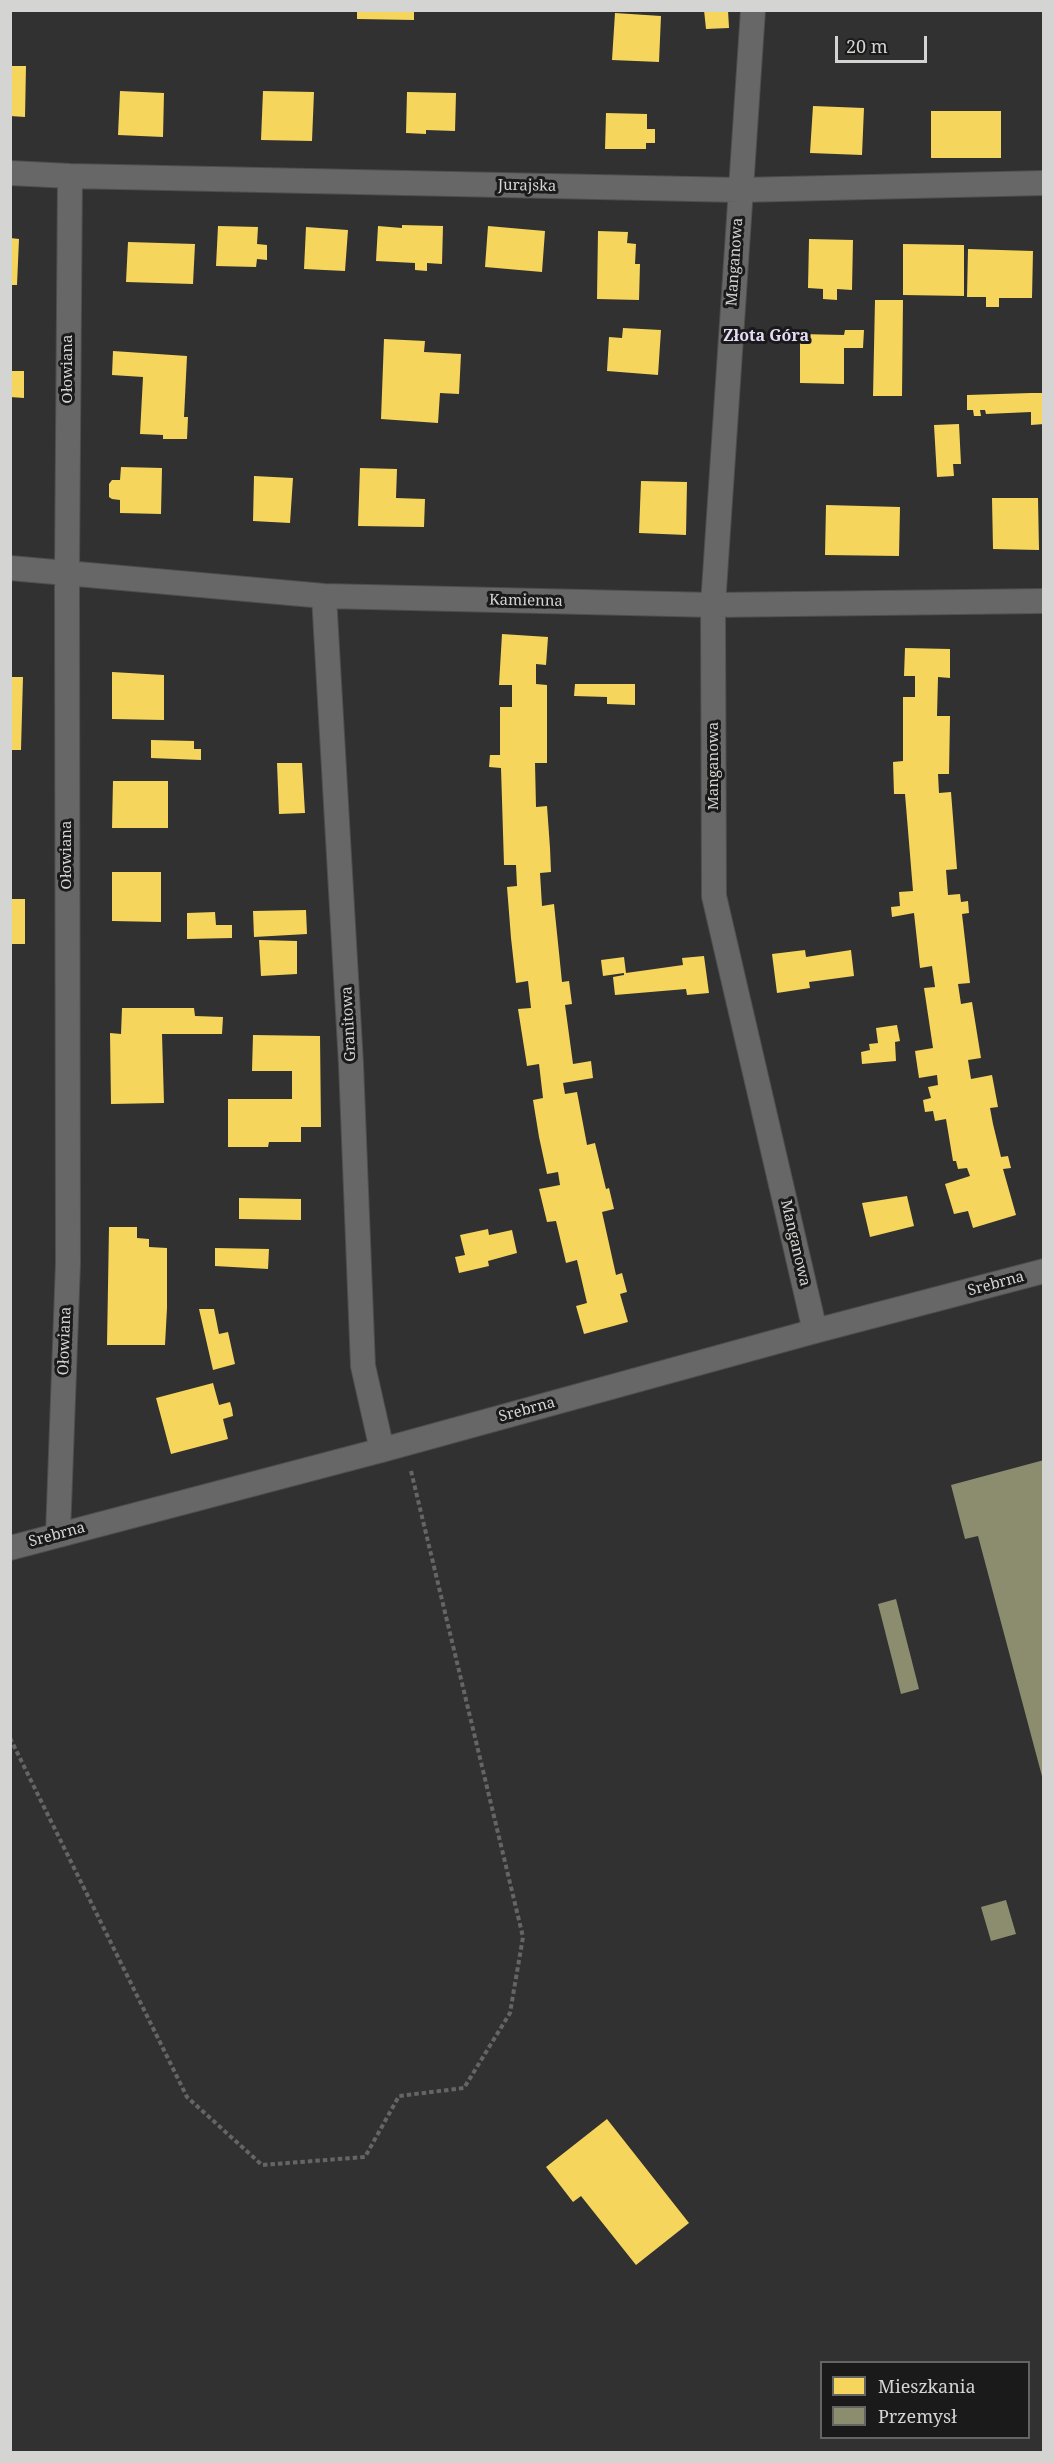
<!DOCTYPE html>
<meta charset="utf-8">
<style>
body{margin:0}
#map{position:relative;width:1054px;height:2463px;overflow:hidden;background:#313131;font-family:"Noto Serif",serif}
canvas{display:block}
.frame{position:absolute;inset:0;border:12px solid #d4d5d3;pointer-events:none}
.legend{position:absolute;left:820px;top:2361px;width:210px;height:78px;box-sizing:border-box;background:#191a19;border:2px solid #646563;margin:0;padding:8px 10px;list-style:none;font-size:18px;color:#d4d5d3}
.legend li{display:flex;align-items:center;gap:12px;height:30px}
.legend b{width:30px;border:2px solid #646563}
.scale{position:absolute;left:835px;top:36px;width:92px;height:27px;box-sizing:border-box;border:3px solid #d4d5d3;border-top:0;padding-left:8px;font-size:18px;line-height:21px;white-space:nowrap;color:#d4d5d3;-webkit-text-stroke:4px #191a19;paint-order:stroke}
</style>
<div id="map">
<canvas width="1054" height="2463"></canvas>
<div class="frame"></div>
<ul class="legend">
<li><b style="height:16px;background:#f6d55c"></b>Mieszkania</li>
<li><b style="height:16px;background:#8c8c6e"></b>Przemysł</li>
</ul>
<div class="scale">20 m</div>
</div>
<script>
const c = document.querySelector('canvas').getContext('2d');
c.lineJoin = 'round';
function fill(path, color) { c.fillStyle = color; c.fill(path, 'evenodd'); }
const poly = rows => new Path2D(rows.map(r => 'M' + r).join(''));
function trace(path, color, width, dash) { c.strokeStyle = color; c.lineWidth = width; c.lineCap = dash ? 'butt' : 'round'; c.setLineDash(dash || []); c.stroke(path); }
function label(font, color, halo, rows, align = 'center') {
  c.font = font + ' "Noto Serif",serif'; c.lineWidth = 6; c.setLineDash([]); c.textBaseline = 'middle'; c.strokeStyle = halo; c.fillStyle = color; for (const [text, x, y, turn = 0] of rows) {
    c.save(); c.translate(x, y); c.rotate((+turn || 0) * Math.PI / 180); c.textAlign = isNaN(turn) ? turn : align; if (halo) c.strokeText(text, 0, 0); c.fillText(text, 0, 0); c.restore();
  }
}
const homes = poly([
 [357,10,414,10,414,20,357,19],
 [704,10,728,10,729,28,706,29],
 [615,13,661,16,659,62,612,60],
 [10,66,26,66,25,117,10,116],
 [120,91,164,93,163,137,118,135],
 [263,91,314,92,312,141,261,140],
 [407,92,456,93,455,131,426,130,426,134,406,133],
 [813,106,864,108,862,155,810,153],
 [931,111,1001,111,1001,158,931,158],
 [606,113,647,114,647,129,655,129,655,143,646,143,646,149,605,149],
 [402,225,443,226,442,264,427,263,427,271,415,270,415,263,376,261,378,226,402,228],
 [218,226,258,227,257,244,267,245,267,260,257,259,256,267,216,266],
 [488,226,545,231,542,272,485,267],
 [306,227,348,230,345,271,304,269],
 [598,231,628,232,627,243,636,244,635,264,640,264,639,300,597,299],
 [10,238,19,239,17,285,10,285],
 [809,239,853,240,852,290,837,289,837,300,823,299,823,289,808,288],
 [128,242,195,244,193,284,126,282],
 [903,244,964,245,964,296,903,295],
 [968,249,1033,251,1032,298,999,298,999,307,986,307,986,297,967,297],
 [875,300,903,300,902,396,873,396],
 [623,328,661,330,658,375,607,371,609,337,622,338],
 [845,330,864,330,863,348,844,348,844,384,800,383,800,334,844,335],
 [384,339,425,341,424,352,461,354,459,394,440,393,438,423,381,419],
 [113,351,187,356,184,417,188,417,187,439,163,439,163,435,140,434,143,377,112,375],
 [10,371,24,371,24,398,10,397],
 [1031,393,1044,393,1044,424,1031,425,1031,412,986,414,985,410,980,410,981,416,974,416,973,410,967,410,967,395],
 [959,424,961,464,953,464,954,476,937,477,934,425],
 [121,467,162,468,161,514,120,513,120,500,112,499,109,497,109,484,112,480,120,480],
 [360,468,397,469,396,498,425,499,424,527,358,526],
 [254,476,293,478,290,523,253,521],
 [641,481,687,482,686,535,639,533],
 [992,498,1038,498,1039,550,993,549],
 [826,505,900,507,899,556,825,555],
 [502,634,548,637,546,665,536,664,536,684,547,685,547,763,535,763,536,807,547,806,550,848,551,872,540,873,542,906,554,904,562,982,569,981,572,1004,565,1005,573,1064,591,1061,593,1078,563,1083,565,1094,577,1092,587,1145,595,1143,606,1189,609,1188,614,1209,602,1212,616,1275,622,1273,627,1292,620,1294,628,1322,584,1334,576,1306,587,1303,577,1260,566,1263,556,1221,547,1222,539,1189,560,1185,558,1172,547,1174,539,1137,533,1100,543,1098,539,1064,527,1066,518,1009,531,1008,528,981,516,983,511,938,507,887,517,886,516,865,504,865,501,768,489,767,490,755,500,755,500,707,512,707,512,685,499,685],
 [905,648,950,649,950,678,938,677,937,716,950,716,949,774,938,774,939,793,951,792,957,869,946,870,948,895,960,894,961,902,968,901,969,913,962,914,970,983,958,984,961,1004,972,1002,981,1058,968,1060,971,1079,992,1075,998,1107,990,1108,993,1124,1001,1157,1008,1156,1011,1168,1003,1169,1016,1215,973,1228,968,1211,954,1214,945,1184,970,1176,967,1168,958,1169,956,1161,953,1161,946,1119,935,1121,933,1111,925,1112,923,1100,931,1098,928,1087,938,1085,937,1075,919,1078,915,1051,933,1048,924,988,935,987,932,966,920,968,914,913,892,917,891,907,900,906,899,892,913,891,905,794,894,794,893,762,903,761,903,697,915,697,915,676,904,676],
 [112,672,164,675,164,720,112,719],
 [10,677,23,677,21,750,10,750],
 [575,684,635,684,635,705,607,704,607,697,574,696],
 [151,740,194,741,194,749,201,749,201,760,151,758],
 [277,763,302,763,305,813,279,814],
 [113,781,168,781,168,828,112,828],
 [112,872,161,872,161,922,112,921],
 [10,899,25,899,25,944,10,944],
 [306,910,307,934,254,937,253,911],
 [215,912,216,925,232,925,232,938,187,939,187,913],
 [259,940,297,941,297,974,261,976],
 [805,950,806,957,851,950,854,976,809,982,810,988,777,993,772,954],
 [704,956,709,993,687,995,686,989,615,995,613,977,624,975,624,973,603,976,601,960,624,957,626,973,683,965,682,958],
 [122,1008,194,1008,195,1016,223,1017,222,1034,162,1034,164,1103,111,1104,110,1033,121,1034],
 [897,1025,900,1041,895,1042,896,1061,862,1064,861,1052,870,1050,869,1044,878,1043,876,1028],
 [253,1035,320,1036,321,1127,301,1127,301,1142,269,1142,268,1147,228,1147,228,1099,292,1099,292,1071,252,1071],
 [907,1196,914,1226,870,1237,862,1203],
 [239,1198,301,1199,301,1220,239,1219],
 [109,1227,137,1227,137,1238,149,1239,149,1247,167,1248,167,1308,165,1345,107,1345],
 [488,1229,489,1235,512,1230,517,1253,488,1261,489,1266,459,1273,455,1257,465,1255,460,1235],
 [215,1248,269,1249,268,1269,215,1266],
 [199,1309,214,1309,219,1334,228,1332,235,1364,213,1370],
 [213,1383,219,1405,230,1402,232,1409,233,1416,223,1419,228,1439,171,1454,156,1398],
 [607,2119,689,2223,636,2265,581,2196,573,2202,546,2167]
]);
const industry = poly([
 [1044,1460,1044,1780,1043,1780,978,1536,965,1539,951,1485],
 [896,1599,919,1689,901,1694,878,1604],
 [1006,1900,1016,1934,991,1941,981,1907]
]);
const path = poly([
 [10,1738,187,2097,262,2165,365,2157,399,2096,464,2088,510,2013,523,1937,411,1471]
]);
const minor = poly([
 [753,10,713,605,714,896,815,1331],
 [10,173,70,176,740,190,1044,183],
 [10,568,324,596,713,605,1044,601],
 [324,596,351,1064,363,1366,382,1450],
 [58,1534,68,1263,67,572,70,176],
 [10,1548,382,1450,815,1331,1044,1271]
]);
const streetNames = [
 ["Jurajska",527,186,1],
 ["Manganowa",735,262,-86],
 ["Ołowiana",68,369,-90],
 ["Kamienna",526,601,1],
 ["Manganowa",714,766,-90],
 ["Ołowiana",67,855,-90],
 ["Granitowa",349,1024,-93],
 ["Manganowa",795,1243,77],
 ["Srebrna",996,1284,-15],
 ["Ołowiana",65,1341,-88],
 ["Srebrna",527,1410,-15],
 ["Srebrna",57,1535,-15]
];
const neighbourhoodNames = [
 ["Złota Góra",766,336]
];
fill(homes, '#f6d55c');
fill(industry, '#8c8c6e');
trace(minor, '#4e4e4e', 26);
trace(path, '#646564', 4, [4.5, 3]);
trace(minor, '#666766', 24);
label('15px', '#d4d5d3', '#191a19', streetNames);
label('bold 16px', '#e5dbf7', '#191a19', neighbourhoodNames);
</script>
